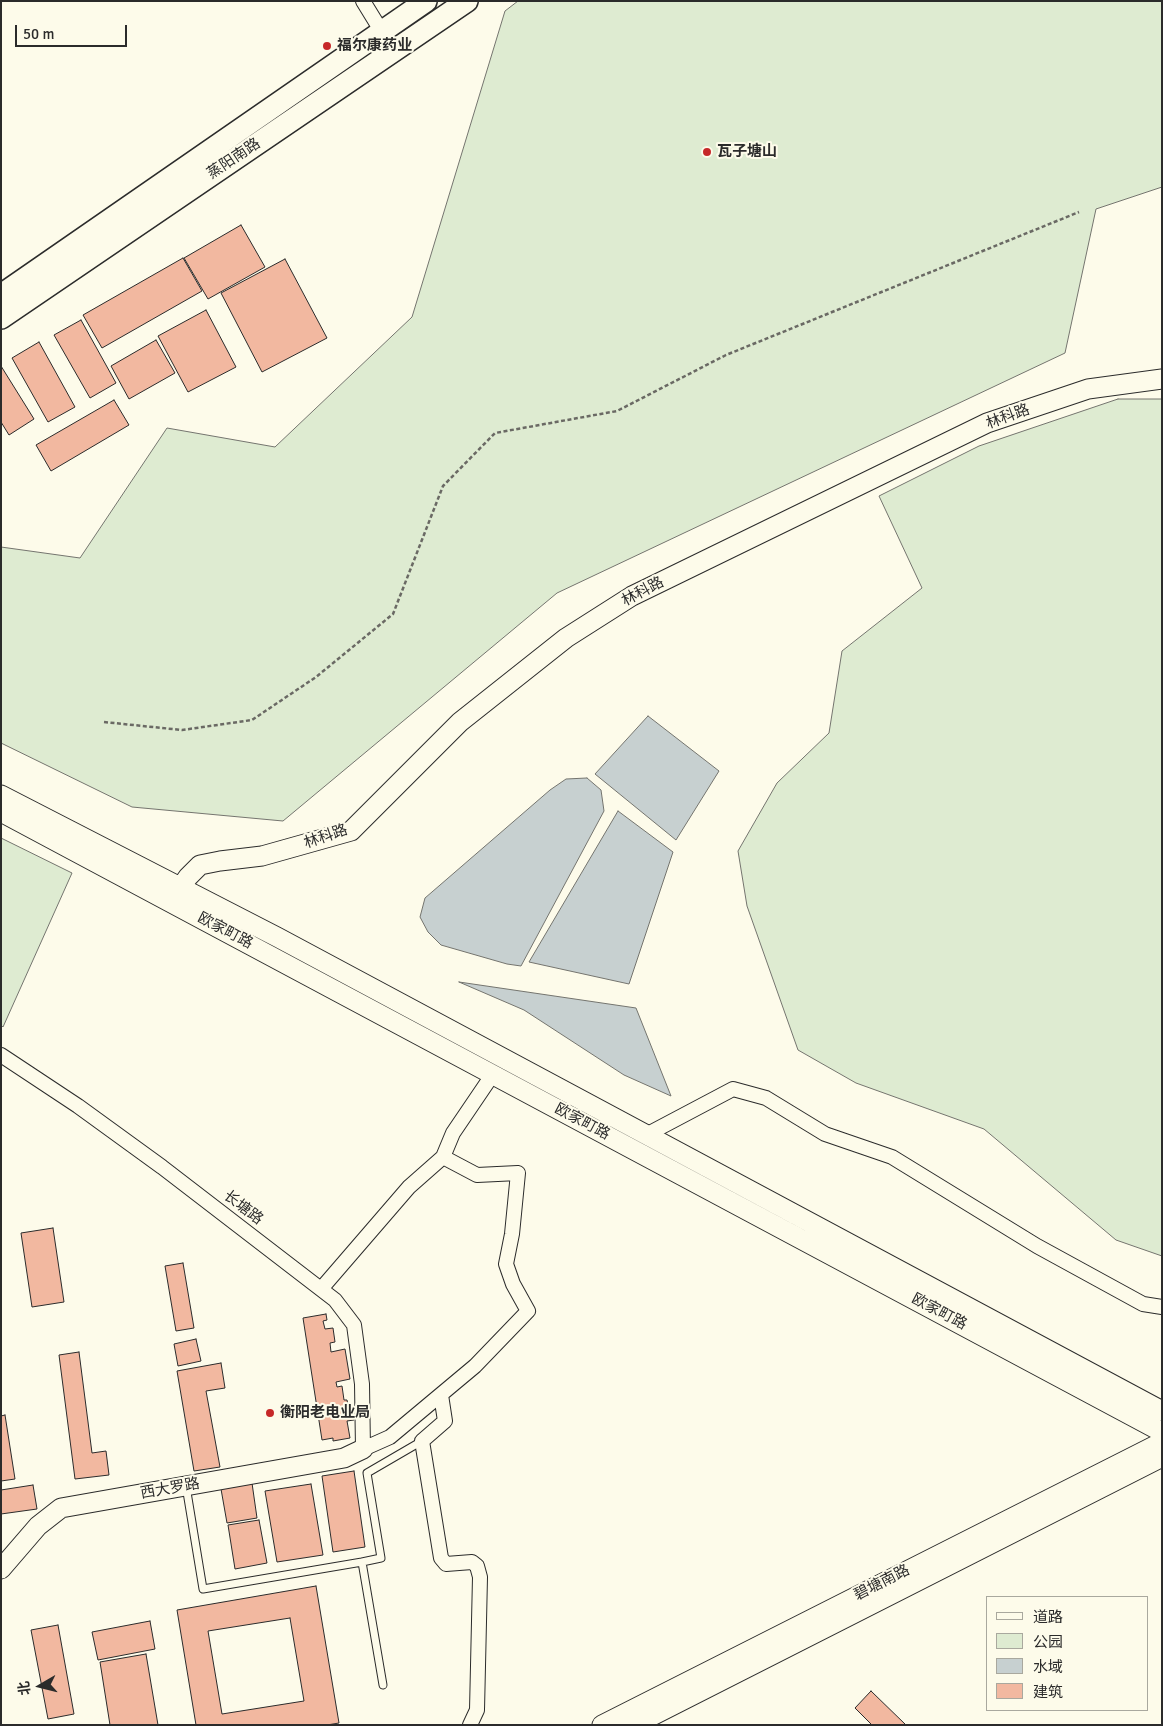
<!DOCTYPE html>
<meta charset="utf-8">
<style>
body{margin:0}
#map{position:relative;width:1163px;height:1726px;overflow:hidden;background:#fdfbea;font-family:Signika,"Noto Sans SC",sans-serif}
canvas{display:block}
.frame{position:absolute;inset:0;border:2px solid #2b2b2b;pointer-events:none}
.legend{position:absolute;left:986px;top:1596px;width:162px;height:115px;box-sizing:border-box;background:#fdfbea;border:1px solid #a9a89e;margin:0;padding:6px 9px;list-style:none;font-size:15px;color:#2b2b2b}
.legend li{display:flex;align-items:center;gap:10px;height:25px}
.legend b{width:25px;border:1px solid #a9a89e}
.north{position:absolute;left:15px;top:1661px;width:50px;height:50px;-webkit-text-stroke:4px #fdfbea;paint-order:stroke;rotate:262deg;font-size:14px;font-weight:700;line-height:20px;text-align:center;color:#2b2b2b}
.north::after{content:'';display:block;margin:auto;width:18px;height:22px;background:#2b2b2b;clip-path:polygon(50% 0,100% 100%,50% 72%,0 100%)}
.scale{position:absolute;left:15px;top:25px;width:112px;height:22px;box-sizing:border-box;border:2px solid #2b2b2b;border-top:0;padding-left:6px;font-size:15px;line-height:18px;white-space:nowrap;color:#2b2b2b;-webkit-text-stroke:4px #fdfbea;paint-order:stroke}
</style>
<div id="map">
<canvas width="1163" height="1726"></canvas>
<div class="frame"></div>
<ul class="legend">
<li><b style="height:6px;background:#fdfbea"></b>道路</li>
<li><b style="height:14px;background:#deebd1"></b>公园</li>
<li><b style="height:14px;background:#c7d0d0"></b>水域</li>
<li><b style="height:14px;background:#f2b8a0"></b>建筑</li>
</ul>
<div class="north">北</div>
<div class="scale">50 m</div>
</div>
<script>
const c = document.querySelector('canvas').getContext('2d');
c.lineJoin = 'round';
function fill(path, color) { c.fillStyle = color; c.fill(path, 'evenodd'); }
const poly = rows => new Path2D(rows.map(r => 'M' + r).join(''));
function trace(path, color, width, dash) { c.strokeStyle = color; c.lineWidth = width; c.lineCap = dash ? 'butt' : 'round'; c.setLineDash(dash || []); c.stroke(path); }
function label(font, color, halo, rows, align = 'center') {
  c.font = font + ' Signika,"Noto Sans SC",sans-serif'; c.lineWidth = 4; c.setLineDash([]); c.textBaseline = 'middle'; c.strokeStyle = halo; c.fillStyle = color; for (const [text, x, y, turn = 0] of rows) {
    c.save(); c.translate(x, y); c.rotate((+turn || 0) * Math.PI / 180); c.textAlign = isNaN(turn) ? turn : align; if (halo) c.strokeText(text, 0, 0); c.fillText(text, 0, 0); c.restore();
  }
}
const green = poly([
 [518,1,1162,1,1162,187,1096,209,1065,353,557,593,283,821,132,807,1,743,1,547,80,558,167,428,275,447,412,317,505,11,518,1],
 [1118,399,1162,399,1162,1256,1116,1240,984,1129,856,1083,798,1050,747,906,738,851,777,783,829,733,842,651,922,588,879,496,979,446,1118,399],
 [1,838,72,873,3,1027,1,1025,1,838]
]);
const water = poly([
 [648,716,719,771,676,840,595,774,648,716],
 [587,778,601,790,604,811,521,966,507,964,441,945,428,932,420,917,425,898,550,790,566,779,587,778],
 [618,811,673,852,629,984,529,962,618,811],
 [459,982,636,1008,671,1096,624,1075,524,1010,459,982]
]);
const building = poly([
 [241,225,265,267,208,299,184,258,241,225],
 [183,258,202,291,102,348,83,315,183,258],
 [285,259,327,338,262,372,221,293,285,259],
 [206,310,236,367,188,392,158,336,206,310],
 [81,320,116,383,90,398,54,335,81,320],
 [156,340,175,373,129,399,111,366,156,340],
 [39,342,75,407,48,422,12,358,39,342],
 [1,366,34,419,9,435,1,422,1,366],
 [114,400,129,425,51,471,36,445,114,400],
 [53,1228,64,1302,32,1307,21,1233,53,1228],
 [183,1263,194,1328,176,1331,165,1266,183,1263],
 [326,1314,327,1320,323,1321,325,1329,333,1328,335,1342,330,1343,331,1352,345,1349,350,1379,336,1382,337,1387,342,1386,344,1400,347,1400,349,1410,352,1410,354,1420,347,1421,350,1438,333,1441,333,1438,322,1440,303,1318,326,1314],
 [196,1339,201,1361,178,1366,174,1344,196,1339],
 [79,1352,92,1453,106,1451,109,1475,75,1479,59,1355,79,1352],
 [221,1363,225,1388,206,1391,220,1467,194,1471,177,1371,221,1363],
 [5,1415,15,1479,1,1481,1,1416,5,1415],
 [354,1471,365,1547,333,1552,322,1476,354,1471],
 [252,1483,257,1518,227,1523,221,1489,252,1483],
 [311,1484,323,1555,277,1562,265,1491,311,1484],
 [33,1485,37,1509,1,1514,1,1490,33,1485],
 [259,1520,267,1563,235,1569,228,1525,259,1520],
 [316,1586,339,1723,327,1725,196,1725,177,1610,316,1586],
 [290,1618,304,1701,222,1714,208,1631,290,1618],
 [150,1621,155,1649,98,1660,92,1632,150,1621],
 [58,1625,74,1714,48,1719,31,1630,58,1625],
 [146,1654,158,1725,110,1725,100,1662,146,1654],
 [871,1691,906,1725,872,1725,855,1708,871,1691]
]);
const path = poly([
 [104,722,182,730,252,720,316,677,393,614,443,486,495,433,617,411,726,355,1079,212]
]);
const lane = poly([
 [186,1486,203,1589,362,1562,383,1685],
 [362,1562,381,1558,367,1473,422,1441]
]);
const street = poly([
 [363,1,382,32],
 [1,1055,78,1106,162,1167,335,1300,354,1325,362,1384,363,1449,390,1437,475,1366,528,1311,513,1284,506,1264,512,1234,518,1173,477,1175,443,1157],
 [646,1135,733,1089,766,1098,825,1134,892,1157,1037,1246,1143,1304,1162,1307],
 [321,1289,409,1187,443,1157,453,1133,493,1074],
 [441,1395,445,1421,422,1441,441,1558,446,1564,472,1562,477,1566,480,1577,477,1710,470,1725]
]);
const secondary = poly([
 [1,795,277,937,1162,1411],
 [1,812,1162,1432],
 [181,887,188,877,200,865,220,861,262,856,351,831,460,722,566,638,632,596,987,423,1088,389,1162,379],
 [1,1569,38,1526,61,1508,344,1458,363,1449],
 [602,1725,1162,1442],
 [634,1725,1162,1457]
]);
const primary = poly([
 [1,295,426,1],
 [1,318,467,1]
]);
const markers = [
 [327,46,5,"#c62828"],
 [707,152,5,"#c62828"],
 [270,1413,5,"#c62828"]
];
const poiNames = [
 ["福尔康药业",337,46],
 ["瓦子塘山",717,152],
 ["衡阳老电业局",280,1413]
];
const streetNames = [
 ["蒸阳南路",234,159,-34],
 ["林科路",1008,417,-20],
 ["林科路",643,592,-28],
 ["林科路",326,837,-19],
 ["欧家町路",225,931,28],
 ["欧家町路",582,1122,28],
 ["长塘路",243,1208,37],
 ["欧家町路",939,1312,28],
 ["西大罗路",170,1489,-10],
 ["碧塘南路",882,1583,-27]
];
fill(green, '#deebd1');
trace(green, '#74746e', 1);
fill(water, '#c7d0d0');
trace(water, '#74746e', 1);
fill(building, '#f2b8a0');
trace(building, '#2b2b2b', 1);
trace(lane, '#2b2b2b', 9);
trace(street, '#2b2b2b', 16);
trace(secondary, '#2b2b2b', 21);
trace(primary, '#2b2b2b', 24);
trace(path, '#6a6964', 2.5, [4, 2.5]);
trace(lane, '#fdfbea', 7);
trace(street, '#fdfbea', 14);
trace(secondary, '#fdfbea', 19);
trace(primary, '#fdfbea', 21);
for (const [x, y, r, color] of markers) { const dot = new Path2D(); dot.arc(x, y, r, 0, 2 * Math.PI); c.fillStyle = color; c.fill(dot); trace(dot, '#fdfbea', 2); }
label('bold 15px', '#2b2b2b', '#fdfbea', poiNames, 'left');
label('15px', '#2b2b2b', '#fdfbea', streetNames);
</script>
